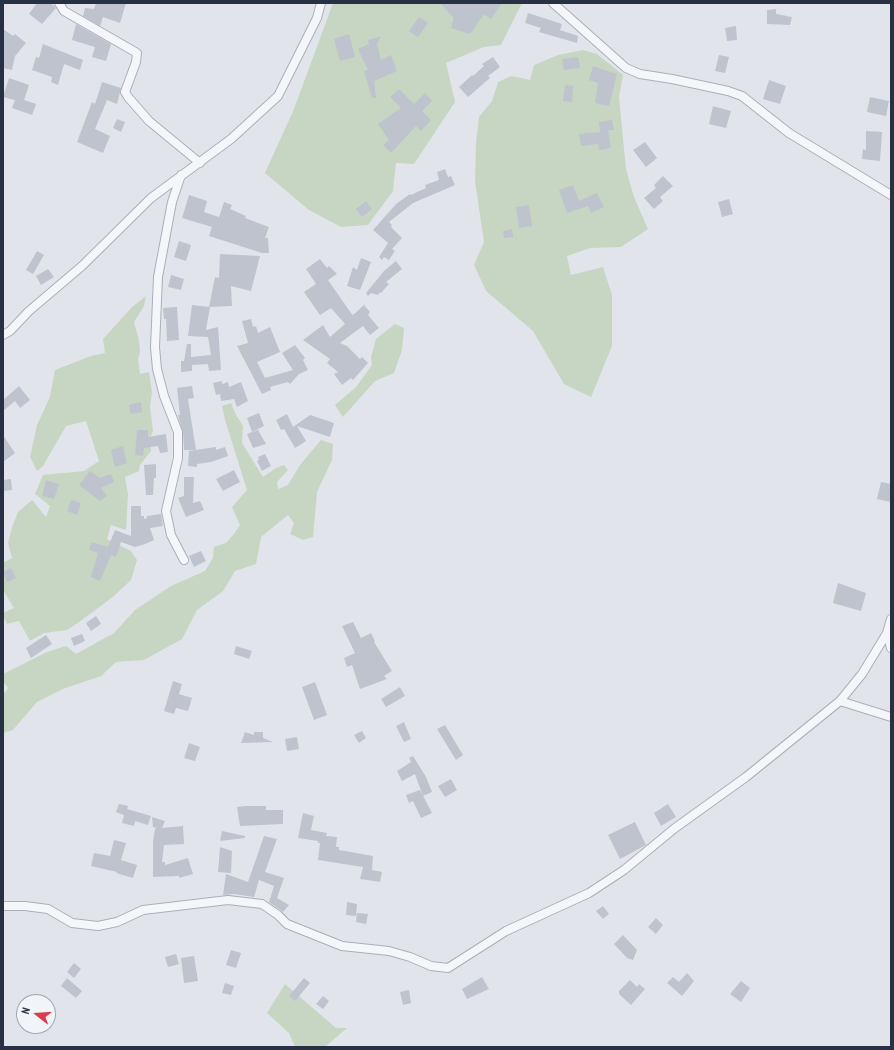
<!DOCTYPE html>
<style>
body{margin:0}
#map{position:relative;width:894px;height:1050px;overflow:hidden;background:#e1e5eb;font-family:"PT Sans Narrow",sans-serif}
canvas{display:block}
.frame{position:absolute;inset:0;border:4px solid #283144;pointer-events:none}
.north{position:absolute;left:16px;top:994px;width:40px;height:40px;box-sizing:border-box;background:#f1f4f8;border:1px solid #a1a6b0;border-radius:50%;rotate:287deg;font-size:11px;font-weight:700;line-height:16px;text-align:center;color:#283144}
.north::after{content:'';display:block;margin:auto;width:14px;height:18px;background:#d93d4e;clip-path:polygon(50% 0,100% 100%,50% 72%,0 100%)}
</style>
<div id="map">
<canvas width="894" height="1050"></canvas>
<div class="frame"></div>
<div class="north">N</div>
</div>
<script>
const c = document.querySelector('canvas').getContext('2d');
c.lineJoin = 'round';
function fill(path, color) { c.fillStyle = color; c.fill(path, 'evenodd'); }
const poly = rows => new Path2D(rows.map(r => 'M' + r).join(''));
function trace(path, color, width, dash) { c.strokeStyle = color; c.lineWidth = width; c.lineCap = dash ? 'butt' : 'round'; c.setLineDash(dash || []); c.stroke(path); }
const green = poly([
 [333,3,522,3,501,45,484,47,446,63,455,102,414,164,396,163,393,191,368,225,341,227,309,210,265,173,294,109],
 [583,50,597,54,623,75,619,97,626,169,634,197,648,229,621,247,590,248,567,256,571,275,603,267,612,295,612,346,591,397,564,384,533,331,486,291,474,265,484,242,475,181,476,143,479,117,492,101,498,82,511,76,530,80,534,65,558,55],
 [146,296,144,306,134,322,139,340,140,352,138,359,140,374,149,372,152,393,150,407,153,431,150,438,151,451,140,465,139,471,125,477,128,494,126,530,111,525,107,539,131,551,137,560,131,580,114,596,82,620,67,630,44,633,30,641,19,621,7,624,3,616,3,613,14,608,3,590,3,563,12,558,8,543,12,527,18,512,32,500,46,517,50,506,35,494,43,475,84,471,99,461,86,421,66,426,43,466,37,471,30,457,37,425,50,397,55,370,91,356,105,353,103,339,132,307],
 [395,324,404,328,402,350,394,373,375,381,343,417,335,405,356,387,372,365,371,357,376,339],
 [231,403,236,415,243,426,242,443,263,477,276,468,284,465,288,470,277,482,278,489,288,485,300,465,321,440,333,444,332,460,317,492,313,537,303,540,290,534,294,523,288,515,261,537,256,564,235,571,223,591,197,610,182,639,144,660,116,662,101,676,63,689,37,702,13,730,3,733,3,695,8,688,3,681,3,674,47,652,66,646,76,654,114,633,135,610,171,586,205,571,213,558,214,547,226,543,234,534,240,525,232,507,247,490,225,420,222,406],
 [285,984,336,1028,347,1028,325,1047,295,1047,289,1033,267,1013]
]);
const building = poly([
 [37,3,51,3,56,8,42,24,29,14],
 [96,3,126,3,120,23,103,17,100,26,83,16,85,8,94,9],
 [440,3,502,3,491,19,484,14,470,34,451,28,454,18],
 [776,9,776,14,792,17,790,25,767,24,767,10],
 [528,13,562,24,560,30,578,36,577,43,539,32,541,28,525,23],
 [419,17,428,23,418,37,409,31],
 [76,24,111,44,106,61,92,57,95,47,72,40],
 [736,26,737,40,727,41,725,28],
 [3,29,13,36,15,34,26,43,15,56,12,70,3,68],
 [349,34,355,57,340,61,334,39],
 [381,36,377,44,381,60,391,55,397,71,374,81,376,98,372,98,364,71,368,70,358,49,369,44,368,40],
 [43,44,83,60,80,70,64,64,58,85,51,82,52,77,32,70,36,57,39,58],
 [719,55,729,57,725,73,715,71],
 [493,57,500,67,488,76,490,78,468,97,459,87,472,75,473,76,484,66,482,64],
 [578,57,580,68,564,70,562,59],
 [593,66,617,74,609,106,595,103,598,83,589,80],
 [9,78,29,85,24,100,36,104,32,115,12,108,15,100,3,97],
 [769,80,786,86,780,104,763,99],
 [102,82,121,88,117,104,107,100,95,129,110,136,103,153,77,142,92,102,95,104],
 [565,85,573,86,572,102,563,101],
 [399,89,414,104,425,93,432,101,422,111,431,120,421,131,416,126,391,153,383,145,389,140,378,124,401,108,390,97],
 [870,97,889,101,886,116,867,112],
 [713,106,731,111,726,128,709,124],
 [117,119,125,122,121,132,113,128],
 [612,120,614,130,608,130,611,148,599,150,598,144,581,146,579,134,600,132,599,122],
 [866,131,882,132,880,161,862,159,863,149,866,150],
 [645,142,657,158,646,167,633,150],
 [445,169,448,177,451,176,455,185,413,203,389,222,392,225,391,227,402,238,392,249,395,251,389,260,384,257,382,260,379,257,388,243,373,230,396,204,410,194,411,195,426,188,425,185,439,180,437,172],
 [663,176,673,186,660,197,663,201,654,209,644,198,656,188,654,185],
 [573,185,579,201,597,193,604,207,591,213,588,206,567,213,559,190],
 [189,195,207,201,204,212,219,217,224,202,232,205,230,209,246,216,245,218,269,227,265,238,268,238,269,253,262,253,209,236,212,227,182,218],
 [729,199,733,214,722,217,718,202],
 [366,201,372,209,362,217,356,209],
 [529,205,532,226,519,228,516,207],
 [512,229,513,237,504,238,503,231],
 [179,241,191,245,186,261,174,257],
 [37,251,44,255,33,274,26,270],
 [220,254,260,256,251,291,231,286,232,306,209,307,215,277,219,278],
 [361,258,371,262,360,290,347,286,353,267,357,270],
 [320,259,327,268,329,266,337,274,328,280,351,313,353,315,364,305,370,312,368,315,379,328,370,335,363,326,340,343,347,346,360,359,362,357,368,363,353,380,351,378,342,385,334,374,338,372,327,363,330,359,303,340,323,325,330,337,345,324,331,308,320,315,304,292,316,284,306,269],
 [396,261,402,269,386,282,389,284,381,293,380,292,378,295,371,293,368,296,366,293,384,271],
 [48,269,54,277,41,285,36,276],
 [171,275,184,279,181,290,168,287],
 [192,305,210,307,206,330,218,327,221,370,209,371,208,364,192,365,192,371,181,372,181,361,184,361,187,344,191,344,191,357,211,355,208,337,188,336],
 [177,307,179,340,167,341,166,319,164,319,163,308],
 [251,319,253,327,256,326,258,333,270,327,280,352,257,362,265,378,293,370,282,353,295,345,305,358,303,360,308,370,299,374,290,384,288,382,270,387,271,390,262,394,237,346,248,343,242,321],
 [222,381,222,384,228,382,229,387,241,382,248,401,237,407,234,399,221,401,220,394,216,395,213,383],
 [19,386,30,400,20,408,15,401,3,411,3,400],
 [192,386,194,398,188,399,196,450,184,450,183,432,179,419,178,415,180,415,177,388],
 [141,402,142,412,131,414,129,405],
 [259,413,264,426,252,432,247,418],
 [287,414,293,427,310,415,334,423,330,437,297,426,306,441,295,448,284,429,281,430,276,420],
 [137,430,148,430,148,437,166,434,168,452,160,453,158,446,144,448,143,456,135,455],
 [258,430,266,444,253,448,247,434],
 [3,435,15,453,3,462],
 [123,446,127,463,115,467,111,450],
 [216,447,216,450,225,447,228,456,211,462,197,464,197,467,188,466,189,451],
 [265,454,271,466,262,471,257,461,259,460,258,457],
 [156,464,156,478,154,478,153,495,146,495,144,465],
 [234,470,240,482,223,491,216,479],
 [90,471,100,478,111,474,114,482,101,488,107,496,100,501,79,485],
 [184,477,194,477,193,503,200,501,204,510,186,517,178,498,184,496],
 [11,479,12,490,3,491,3,480],
 [46,480,59,484,54,499,42,496],
 [881,482,891,484,891,502,877,499],
 [71,500,81,503,77,515,67,511],
 [131,506,141,506,141,516,144,516,144,519,147,518,147,516,161,514,163,526,150,528,154,540,145,544,135,547,121,542,116,557,111,555,100,581,91,577,98,553,89,550,92,542,108,547,115,530,131,536],
 [201,551,206,561,194,567,189,556],
 [11,568,16,578,7,582,3,572],
 [838,583,866,593,861,611,833,603],
 [96,616,101,624,91,631,86,623],
 [353,622,361,638,371,633,375,641,374,642,392,671,384,676,387,679,360,689,352,665,347,667,344,658,355,653,342,626],
 [82,634,85,641,74,646,71,638],
 [46,635,52,644,31,658,26,648],
 [236,646,252,651,249,659,234,654],
 [173,681,182,684,179,694,192,698,188,711,176,708,174,714,164,711],
 [315,682,327,715,314,720,302,687],
 [400,687,405,696,386,707,381,699],
 [404,722,411,739,404,742,396,726],
 [445,725,463,755,456,760,437,729],
 [362,731,366,738,359,743,354,735],
 [245,732,254,735,254,732,263,732,263,738,273,742,241,743],
 [297,737,299,749,287,751,285,739],
 [189,743,200,747,195,761,184,758],
 [413,756,426,777,432,792,423,796,415,774,402,781,397,771,411,762,409,758],
 [451,779,457,790,445,797,438,786],
 [420,790,432,813,421,818,413,801,409,803,406,795],
 [119,804,128,806,127,809,151,816,148,825,135,821,134,826,122,823,124,815,116,812],
 [668,804,676,817,661,826,654,813],
 [246,806,266,806,266,810,283,810,283,824,240,826,237,807],
 [303,813,314,816,311,830,327,833,326,836,337,837,336,847,339,847,339,850,373,856,372,870,382,872,380,882,360,879,363,867,318,860,320,843,318,843,318,841,298,838],
 [152,817,165,821,162,828,183,826,184,844,164,845,162,862,165,862,165,865,188,858,193,874,179,878,179,876,153,877,153,841,155,829,157,828,153,827],
 [635,822,646,845,620,859,608,835],
 [222,831,245,836,245,838,220,841],
 [264,836,277,839,265,872,284,878,277,898,289,905,283,912,269,902,274,886,259,880,254,897,234,894,223,895,226,874,248,882],
 [114,840,126,843,121,860,137,865,133,878,116,873,117,872,91,866,94,853,110,856],
 [220,847,232,851,231,873,218,872],
 [347,902,357,904,356,916,346,915],
 [603,906,609,914,603,919,596,911],
 [357,913,368,914,366,924,356,922],
 [656,918,663,925,656,934,648,927],
 [623,935,637,950,633,960,627,958,614,944],
 [231,950,241,953,236,968,226,965],
 [176,954,179,964,168,967,165,957],
 [194,956,198,981,184,983,181,958],
 [74,963,81,969,74,978,67,972],
 [687,973,694,981,682,996,667,983,673,977,679,982],
 [482,977,489,989,467,999,462,989],
 [67,978,82,991,76,998,61,986],
 [304,978,310,983,295,1001,289,996],
 [630,980,637,987,639,984,645,989,631,1005,619,994,619,991],
 [741,981,750,988,741,1002,730,994],
 [225,983,234,986,231,995,222,993],
 [409,990,411,1003,403,1005,400,992],
 [323,996,329,1001,323,1009,316,1004]
]);
const street = poly([
 [59,3,64,11,137,53,136,62,125,92,128,97,149,121,200,163],
 [553,3,626,68,640,74,672,79,728,91,742,96,789,133,891,195],
 [181,175,172,202,158,277,155,347,157,369,164,396,178,432,178,458,166,511,171,535,184,560],
 [3,335,10,331,29,311,82,266,151,198,231,139,278,96,317,18,321,3],
 [891,619,887,633,891,648],
 [840,701,891,717],
 [3,906,25,906,48,909,72,923,98,926,117,922,143,910,228,900,262,904,278,915,287,924,342,946,389,951,410,957,431,966,448,968,506,931,589,893,624,870,675,828,746,777,840,701,862,674,887,633]
]);
fill(green, '#c6d6c2');
fill(building, '#bec3ce');
trace(street, '#aaafb9', 10);
trace(street, '#f4f6f9', 8);
</script>
